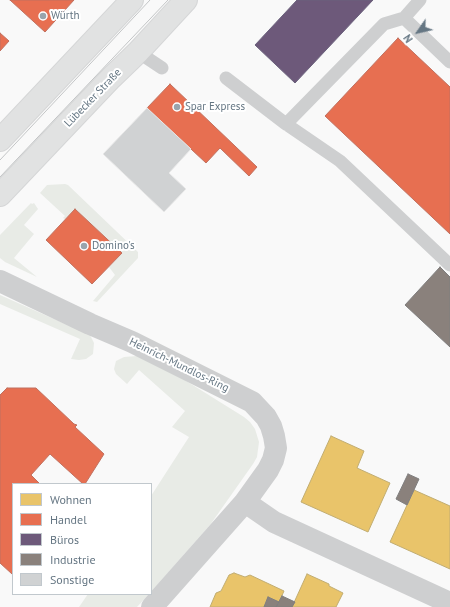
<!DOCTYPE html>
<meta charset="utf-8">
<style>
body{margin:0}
#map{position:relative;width:450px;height:607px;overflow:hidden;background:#f9f9f9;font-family:"PT Sans",sans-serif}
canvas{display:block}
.legend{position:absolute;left:12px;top:483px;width:140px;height:112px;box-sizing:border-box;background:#fff;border:1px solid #c1c8cd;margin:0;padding:5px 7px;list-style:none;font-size:12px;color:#657683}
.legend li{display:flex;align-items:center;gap:8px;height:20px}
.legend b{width:20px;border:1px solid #c1c8cd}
.north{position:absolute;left:398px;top:12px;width:40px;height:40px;-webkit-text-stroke:3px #fff;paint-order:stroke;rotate:236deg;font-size:11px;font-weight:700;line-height:16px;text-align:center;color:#657683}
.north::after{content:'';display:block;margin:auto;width:14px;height:18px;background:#657683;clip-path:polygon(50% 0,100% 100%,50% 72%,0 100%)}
</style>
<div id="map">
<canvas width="450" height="607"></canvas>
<ul class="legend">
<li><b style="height:11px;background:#e9c46a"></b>Wohnen</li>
<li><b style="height:11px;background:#e76f51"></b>Handel</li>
<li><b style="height:11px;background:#6d597a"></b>Büros</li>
<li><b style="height:11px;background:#8a817c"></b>Industrie</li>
<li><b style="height:11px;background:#d0d2d3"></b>Sonstige</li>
</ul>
<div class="north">N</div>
</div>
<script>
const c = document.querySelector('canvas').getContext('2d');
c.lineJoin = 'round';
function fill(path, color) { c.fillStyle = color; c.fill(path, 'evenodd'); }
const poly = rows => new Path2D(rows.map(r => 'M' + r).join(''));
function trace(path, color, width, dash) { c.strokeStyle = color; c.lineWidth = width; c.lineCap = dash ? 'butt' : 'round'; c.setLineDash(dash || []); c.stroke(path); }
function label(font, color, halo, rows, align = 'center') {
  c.font = font + ' "PT Sans",sans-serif'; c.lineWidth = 4; c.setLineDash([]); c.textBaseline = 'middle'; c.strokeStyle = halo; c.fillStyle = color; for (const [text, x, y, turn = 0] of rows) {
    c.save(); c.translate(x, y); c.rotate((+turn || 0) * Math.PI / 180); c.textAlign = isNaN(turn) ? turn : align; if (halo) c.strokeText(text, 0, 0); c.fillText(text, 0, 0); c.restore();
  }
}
const green = poly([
 [65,184,68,185,138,252,138,258,97,302,93,301,115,275,109,267,122,253,75,209,65,219,63,218,65,216,40,193,47,185],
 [31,203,32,204,34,203,38,209,24,225,34,234,14,258,37,277,5,262,0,258,0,235],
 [0,295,90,335,94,343,93,354,86,359,79,360,71,359,80,339,0,304],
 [137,356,167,369,244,417,250,422,255,429,259,442,257,457,253,464,210,525,151,592,151,496,189,437,172,427,185,411,139,370,127,384,116,374,114,369,116,361,124,357],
 [88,594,149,594,137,607,79,607]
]);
const homes = poly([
 [331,436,364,451,357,468,390,483,368,532,301,502,331,436],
 [414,490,450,506,450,569,390,542,414,490],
 [234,573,245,577,250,575,284,591,279,602,268,597,264,607,210,607,216,593,221,591,229,575,234,573],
 [307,574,329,584,329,586,343,593,336,607,292,607,307,574]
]);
const shops = poly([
 [10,0,74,0,45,32,10,0],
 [0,33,9,41,0,51,0,33],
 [398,38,450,87,450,234,325,116,398,38],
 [170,84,257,167,249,176,220,148,206,163,147,108,170,84],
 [75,209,122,253,92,284,46,240,75,209],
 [7,388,36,388,74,424,77,425,75,427,104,454,85,484,83,484,50,454,31,475,40,484,13,484,13,573,12,574,0,563,0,395,7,388]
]);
const offices = poly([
 [297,0,373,0,295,83,255,45,297,0]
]);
const industry = poly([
 [440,267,450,277,450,347,405,305,440,267],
 [408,474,419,479,407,505,396,499,408,474],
 [282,596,295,602,292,607,276,607,282,596],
 [268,597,279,602,276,607,264,607,268,597]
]);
const building = poly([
 [147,108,191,149,169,173,186,189,164,212,103,154,147,108]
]);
const service = poly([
 [404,18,420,0],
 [138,52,162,68],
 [226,78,286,124,340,161,450,265],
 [286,124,384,24,404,18,450,62]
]);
const minor = poly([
 [0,281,90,324,132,342,252,402,266,417,271,426,274,436,276,448,273,460,268,470,245,502,274,522,450,603],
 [152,607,245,502]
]);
const secondary = poly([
 [0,140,132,0],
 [0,195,111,78,138,52,186,0]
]);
const tram = poly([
 [0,160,150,0],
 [0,177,168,0]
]);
const markers = [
 [43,16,4,"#99a4ac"],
 [177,107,4,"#99a4ac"],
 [84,246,4,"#99a4ac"]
];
const poiNames = [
 ["Würth",51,16],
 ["Spar Express",185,107],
 ["Domino's",92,246]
];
const streetNames = [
 ["Lübecker Straße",93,98,-46],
 ["Heinrich-Mundlos-Ring",179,365,26]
];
fill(green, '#e8ebe6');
fill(homes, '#e9c46a');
trace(homes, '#c1ad72', 1);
fill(shops, '#e76f51');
trace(shops, '#c07160', 1);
fill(offices, '#6d597a');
trace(offices, '#6b627d', 1);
fill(industry, '#8a817c');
trace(industry, '#7f7e7e', 1);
fill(building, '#d0d2d3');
trace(building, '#e8e8e8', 1);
trace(secondary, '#d5d6d7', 24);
trace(service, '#cecfd0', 13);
trace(minor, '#cecfd0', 22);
trace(secondary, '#e1e2e2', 22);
trace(tram, '#c3c5c6', 1);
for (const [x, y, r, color] of markers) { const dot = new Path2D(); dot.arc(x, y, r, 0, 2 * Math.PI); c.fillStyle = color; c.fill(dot); trace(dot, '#fff', 1.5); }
label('11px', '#657683', '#fff', poiNames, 'left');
label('11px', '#657683', '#fff', streetNames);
</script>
